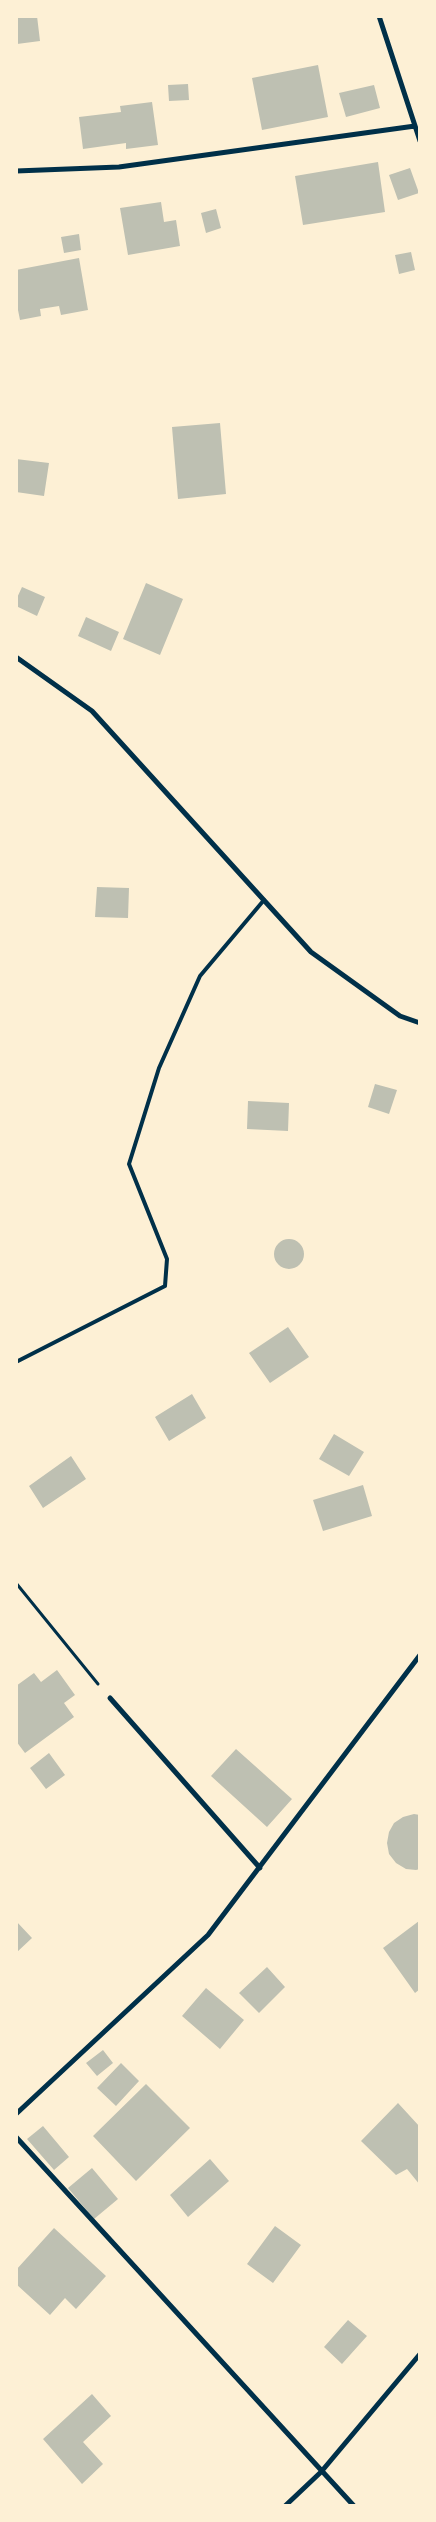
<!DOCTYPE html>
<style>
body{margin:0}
#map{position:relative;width:436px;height:2522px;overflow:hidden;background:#fdf0d5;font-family:Inter,sans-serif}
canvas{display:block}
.frame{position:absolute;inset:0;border:18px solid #fdf0d5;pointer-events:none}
</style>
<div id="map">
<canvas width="436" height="2522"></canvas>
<div class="frame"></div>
</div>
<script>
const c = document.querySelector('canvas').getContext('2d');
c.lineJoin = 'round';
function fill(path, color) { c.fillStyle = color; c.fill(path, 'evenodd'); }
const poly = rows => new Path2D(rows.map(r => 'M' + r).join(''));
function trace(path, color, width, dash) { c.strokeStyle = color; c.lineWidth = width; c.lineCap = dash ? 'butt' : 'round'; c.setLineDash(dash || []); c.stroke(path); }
const building = poly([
 [16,16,37,16,40,41,17,44],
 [318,65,328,117,262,130,252,78],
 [188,84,189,100,169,101,168,85],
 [374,85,380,108,346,117,339,93],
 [152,102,158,145,126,149,126,143,83,149,79,117,121,112,120,106],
 [378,162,385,212,303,225,295,176],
 [410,168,419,193,398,200,389,175],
 [161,202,164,222,176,220,180,246,128,255,120,208],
 [216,209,221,228,206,233,201,213],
 [79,234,81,250,64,253,61,237],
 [411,252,415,270,399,274,395,255],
 [79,258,88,310,61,315,59,306,40,309,41,316,20,320,16,300,16,270],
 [220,423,226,494,178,499,172,427],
 [16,459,49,463,44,496,16,492],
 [146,583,183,599,160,655,123,639],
 [22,587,45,597,37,616,16,606,16,600],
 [86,617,119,632,111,651,78,636],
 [97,887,129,888,128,918,95,917],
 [375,1084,397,1090,389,1114,368,1107],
 [248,1101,289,1103,288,1131,247,1129],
 '274 1254a15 15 0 1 1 30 0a15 15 0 1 1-30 0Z',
 [288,1327,309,1357,270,1383,249,1353],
 [192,1394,206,1418,169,1441,155,1417],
 [334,1434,364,1452,349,1476,319,1459],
 [71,1456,86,1479,43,1508,29,1486],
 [363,1485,372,1516,323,1531,313,1500],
 [57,1670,75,1695,64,1703,74,1717,25,1753,16,1741,16,1686,34,1673,41,1682],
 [236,1749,292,1799,267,1827,211,1776],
 [49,1753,65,1775,46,1789,30,1768],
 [414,1814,420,1815,420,1869,416,1870,406,1869,396,1863,389,1854,387,1843,389,1832,394,1823,403,1817],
 [16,1921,32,1938,16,1953],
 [419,1921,420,1989,415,1993,383,1948],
 [267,1967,285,1987,259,2013,239,1993],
 [206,1988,244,2020,220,2049,182,2016],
 [103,2050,113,2063,97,2076,86,2063],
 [121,2063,139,2081,116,2106,97,2088],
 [146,2084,190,2128,136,2181,93,2136],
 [398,2103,420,2127,420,2185,407,2169,396,2175,361,2141],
 [43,2126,69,2157,54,2170,27,2139],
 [210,2159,229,2181,188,2217,170,2195],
 [92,2168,118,2199,94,2219,68,2188],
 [275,2226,301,2245,273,2283,247,2264],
 [54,2228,106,2276,76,2309,65,2298,50,2315,16,2284,16,2270],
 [348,2320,367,2336,342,2364,324,2347],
 [92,2394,111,2416,83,2442,103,2464,82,2484,43,2439]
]);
const path = poly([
 [16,1583,98,1684]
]);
const service = poly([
 [16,1362,165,1286,167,1259,129,1164,159,1068,200,976,264,900]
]);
const minor = poly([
 [379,16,420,141],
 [16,171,119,167,415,126],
 [16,657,92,711,311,952,400,1016,420,1023],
 [110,1698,260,1868],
 [16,2114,208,1935,420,1655],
 [16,2137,354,2506],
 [285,2506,321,2472,420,2354]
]);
fill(building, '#bec0b2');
trace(path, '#003049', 3);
trace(service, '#003049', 4);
trace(minor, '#003049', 5);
</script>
